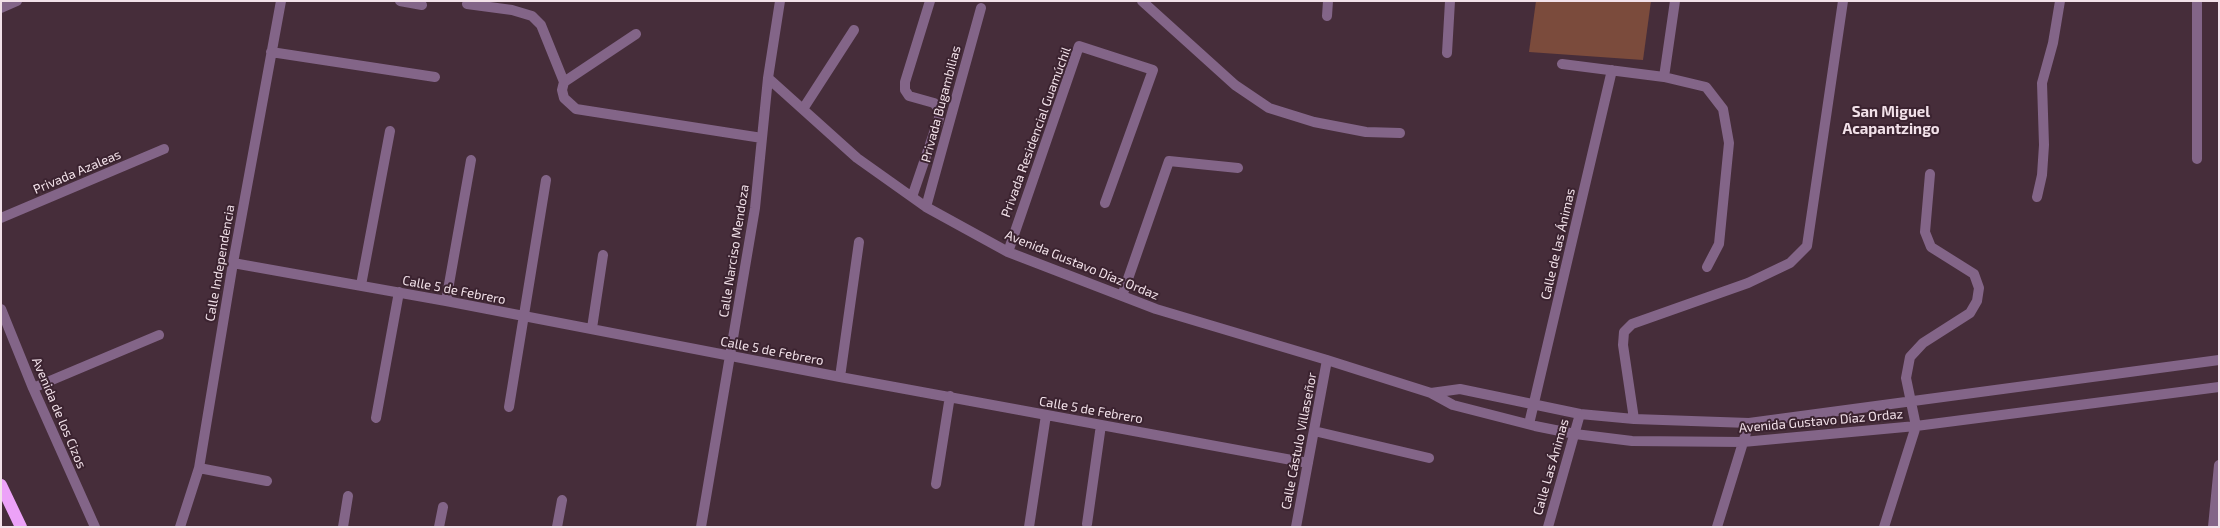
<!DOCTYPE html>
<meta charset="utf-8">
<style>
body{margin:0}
#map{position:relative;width:2220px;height:528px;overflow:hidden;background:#462d3a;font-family:"Exo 2",sans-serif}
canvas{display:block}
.frame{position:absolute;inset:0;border:2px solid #f2e1e9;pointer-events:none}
</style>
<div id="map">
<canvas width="2220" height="528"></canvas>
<div class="frame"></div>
</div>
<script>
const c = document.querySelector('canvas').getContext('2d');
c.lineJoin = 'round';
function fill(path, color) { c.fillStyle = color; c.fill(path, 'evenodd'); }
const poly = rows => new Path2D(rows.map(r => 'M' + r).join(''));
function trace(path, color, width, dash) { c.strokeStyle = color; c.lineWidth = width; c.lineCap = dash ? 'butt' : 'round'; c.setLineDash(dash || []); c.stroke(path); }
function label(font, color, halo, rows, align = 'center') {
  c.font = font + ' "Exo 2",sans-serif'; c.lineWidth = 4; c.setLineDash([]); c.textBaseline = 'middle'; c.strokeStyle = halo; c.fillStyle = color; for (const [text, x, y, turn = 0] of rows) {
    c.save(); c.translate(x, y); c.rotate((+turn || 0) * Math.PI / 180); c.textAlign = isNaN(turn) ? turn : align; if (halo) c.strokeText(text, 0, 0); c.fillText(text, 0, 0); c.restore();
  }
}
const green = poly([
 [1536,1,1651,1,1643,60,1529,52]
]);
const minor = poly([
 [400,1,422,5],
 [1142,1,1235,85,1269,108,1314,122,1366,132,1400,133],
 [467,4,512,10,532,16,541,25,564,82],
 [1,8,17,1],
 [1327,16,1328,1],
 [636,34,564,82,562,90,564,98,576,109,762,138],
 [271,52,435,77],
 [1447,53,1450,1],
 [1562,64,1664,77,1706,87,1723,109,1729,143,1719,244,1707,267],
 [1664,77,1675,1],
 [768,78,857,158,926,207,1008,252,1156,309,1327,360,1431,393,1453,405,1535,426,1575,434,1632,441,1743,442,1916,426,2219,387],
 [803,109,854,30],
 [2197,159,2197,1],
 [912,197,939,118,939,109,934,103,909,96,905,90,905,82,930,1],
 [2037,197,2042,175,2044,145,2042,83,2053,43,2060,1],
 [926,207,981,8],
 [1,218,164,149],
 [1008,252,1079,46,1153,70,1105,203],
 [233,263,446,301,840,377,1308,463],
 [361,285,390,131],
 [1122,296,1169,161,1238,168],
 [446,301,471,160],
 [1,309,33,388,95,527],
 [592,328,603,255],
 [840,377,859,242],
 [33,388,159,335],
 [1431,393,1460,389,1580,414,1634,419,1749,423,2219,360],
 [509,407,546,180],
 [376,418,399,292],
 [1634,419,1623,345,1624,332,1632,324,1748,283,1790,263,1807,246,1843,1],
 [1529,424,1612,70],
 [1314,431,1429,458],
 [199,468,267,481],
 [936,484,950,396],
 [1087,524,1101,425],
 [180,527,199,468,233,263,281,1],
 [343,527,348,496],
 [439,527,443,507],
 [557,527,562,500],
 [701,527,755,208,768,78,780,1],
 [1029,527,1046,415],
 [1296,527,1327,360],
 [1548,527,1580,414],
 [1717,527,1749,423],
 [1884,527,1916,426,1906,378,1910,357,1923,343,1970,313,1977,301,1979,288,1974,274,1931,247,1925,232,1930,174],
 [2213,527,2219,465]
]);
const highway = poly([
 [1,485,21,527]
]);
const streetNames = [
 ["Privada Bugambilias",941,104,-75],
 ["Privada Residencial Guamúchil",1036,132,-70],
 ["Privada Azaleas",77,172,-23],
 ["Calle de las Ánimas",1558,244,-77],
 ["Calle Narciso Mendoza",734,251,-81],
 ["Calle Independencia",220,263,-80],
 ["Avenida Gustavo Díaz Ordaz",1082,265,22],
 ["Calle 5 de Febrero",454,290,11],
 ["Calle 5 de Febrero",772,351,11],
 ["Calle 5 de Febrero",1091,410,10],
 ["Avenida de los Cizos",59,413,67],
 ["Avenida Gustavo Díaz Ordaz",1821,421,-5],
 ["Calle Cástulo Villaseñor",1299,441,-79],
 ["Calle Las Ánimas",1551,467,-74]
];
const quarterNames = [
 ["San Miguel",1891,112],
 ["Acapantzingo",1891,129]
];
fill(green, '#7b4b3c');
trace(minor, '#836588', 10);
trace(highway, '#eca2f8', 12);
label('13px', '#f2e1e9', '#3b2330', streetNames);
label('bold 15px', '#f2e1e9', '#3b2330', quarterNames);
</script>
